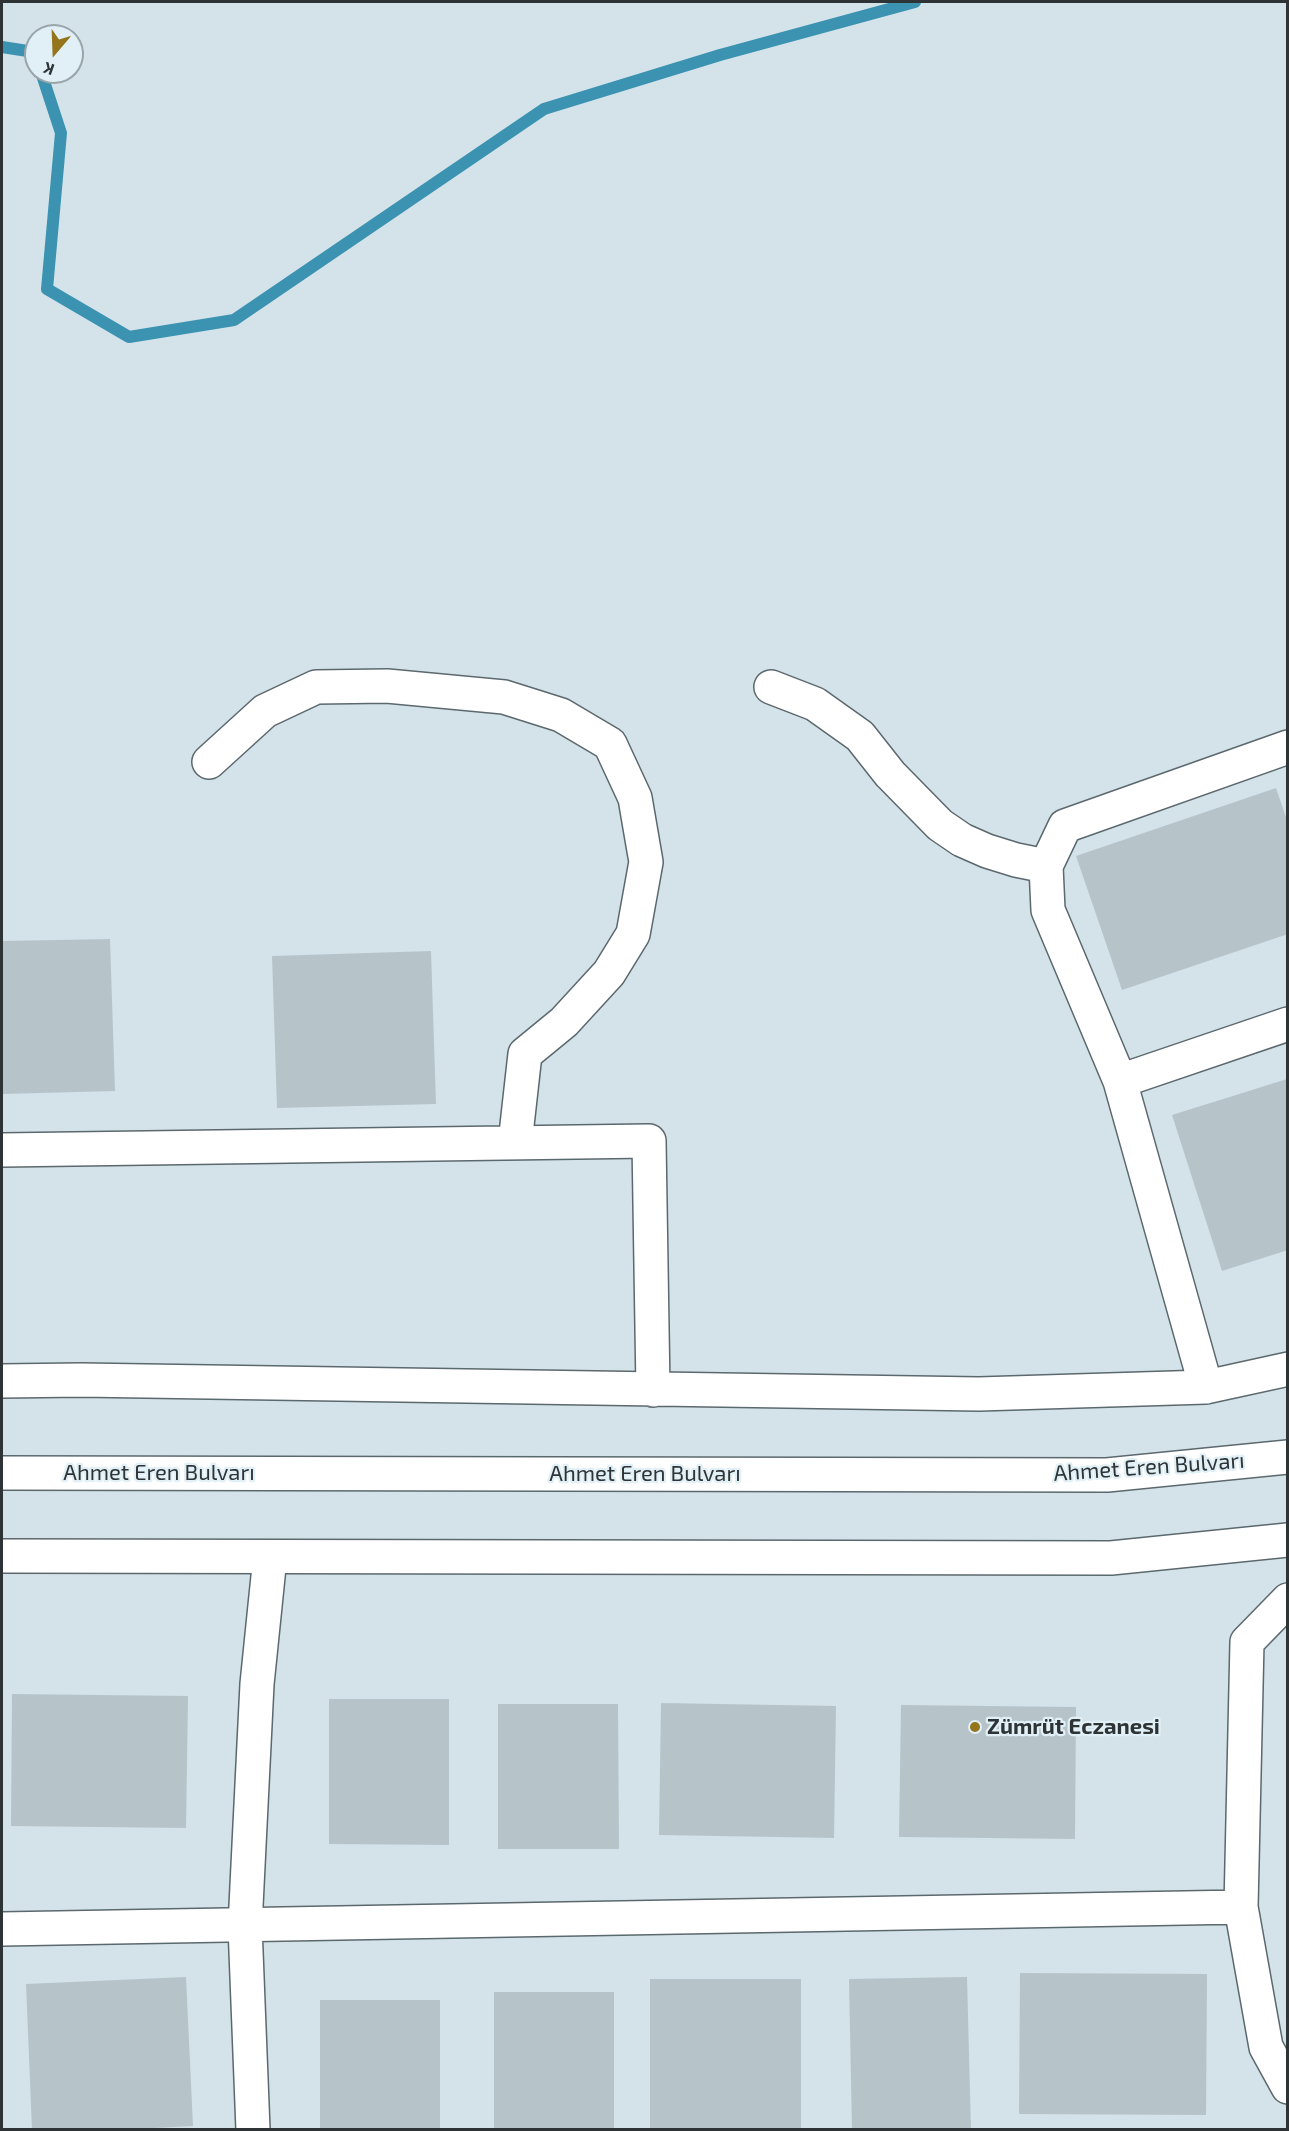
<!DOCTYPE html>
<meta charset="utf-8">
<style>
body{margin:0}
#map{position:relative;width:1289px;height:2131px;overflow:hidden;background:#d4e3e9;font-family:"Exo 2",sans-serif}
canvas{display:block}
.frame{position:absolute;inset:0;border:3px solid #2e3436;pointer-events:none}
.north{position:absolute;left:24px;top:24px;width:60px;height:60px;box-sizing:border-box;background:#e1f0f6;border:2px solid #99a5a9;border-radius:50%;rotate:199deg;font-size:16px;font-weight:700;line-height:24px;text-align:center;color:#2e3436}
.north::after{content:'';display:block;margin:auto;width:21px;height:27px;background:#94751c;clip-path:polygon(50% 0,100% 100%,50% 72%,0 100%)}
</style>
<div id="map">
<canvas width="1289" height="2131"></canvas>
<div class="frame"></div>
<div class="north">K</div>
</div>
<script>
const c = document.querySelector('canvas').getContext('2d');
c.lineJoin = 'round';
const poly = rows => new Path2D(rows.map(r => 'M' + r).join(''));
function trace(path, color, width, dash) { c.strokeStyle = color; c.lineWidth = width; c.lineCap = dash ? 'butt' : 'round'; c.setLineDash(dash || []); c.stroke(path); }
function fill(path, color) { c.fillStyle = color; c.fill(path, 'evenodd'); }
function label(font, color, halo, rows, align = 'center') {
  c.font = font + ' "Exo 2",sans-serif'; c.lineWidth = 4.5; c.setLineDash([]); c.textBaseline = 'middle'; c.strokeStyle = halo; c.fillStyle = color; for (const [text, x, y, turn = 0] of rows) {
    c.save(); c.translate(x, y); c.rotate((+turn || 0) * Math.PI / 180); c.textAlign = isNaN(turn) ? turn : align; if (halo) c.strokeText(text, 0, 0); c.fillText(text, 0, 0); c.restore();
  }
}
const stream = poly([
 [2,47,34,52,36,58],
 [41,72,61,133,47,289,129,337,234,320,544,109,720,55,915,2]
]);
const building = poly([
 [1276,788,1288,823,1288,934,1122,990,1076,856],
 [110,939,115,1091,2,1094,2,941],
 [431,951,436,1104,277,1108,272,956],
 [1287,1079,1288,1250,1222,1271,1172,1115],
 [12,1694,188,1696,186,1828,11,1826],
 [329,1699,449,1699,449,1845,329,1844],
 [661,1703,836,1706,834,1838,659,1835],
 [498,1704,618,1704,619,1849,498,1849],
 [901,1705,1076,1707,1075,1839,899,1837],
 [1020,1973,1207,1974,1206,2115,1019,2114],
 [186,1977,193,2126,116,2130,32,2130,26,1984],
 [967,1977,971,2130,852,2130,849,1979],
 [650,1979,801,1979,801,2129,650,2129],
 [494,1992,614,1992,614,2130,494,2130],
 [320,2000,440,2000,440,2130,320,2130]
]);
const minor = poly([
 [771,687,815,704,860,736,890,774,940,825,962,840,987,851,1016,860,1046,866],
 [209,762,265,711,316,687,387,686,504,697,561,715,610,744,635,798,646,862,633,934,609,973,564,1022,525,1054,515,1143],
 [1120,1081,1288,1024],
 [2,1150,649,1141,653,1390],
 [2,1381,81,1380,979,1394,1206,1387,1288,1369],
 [1206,1387,1120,1081,1048,910,1046,866,1065,826,1288,747],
 [1288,1600,1247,1642,1241,1907,1266,2047,1288,2087],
 [2,1929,1241,1907],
 [253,2130,245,1926,257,1684,270,1557]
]);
const major = poly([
 [2,1473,1107,1475,1288,1457],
 [2,1556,1111,1558,1288,1540]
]);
const markers = [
 [975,1727,6,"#94751c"]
];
const streetNames = [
 ["Ahmet Eren Bulvarı",1149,1467,-4],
 ["Ahmet Eren Bulvarı",159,1473],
 ["Ahmet Eren Bulvarı",645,1474]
];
const poiNames = [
 ["Zümrüt Eczanesi",987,1727]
];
trace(stream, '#3b93b1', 12);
fill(building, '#b6c4ca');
trace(minor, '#5b686e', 36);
trace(major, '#5b686e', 36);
trace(minor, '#fff', 33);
trace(major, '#fff', 33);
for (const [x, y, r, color] of markers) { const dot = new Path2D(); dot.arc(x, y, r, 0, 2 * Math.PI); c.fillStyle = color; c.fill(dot); trace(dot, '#e1f0f6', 2); }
label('22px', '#2e3436', '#e1f0f6', streetNames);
label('bold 22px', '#2e3436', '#e1f0f6', poiNames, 'left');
</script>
